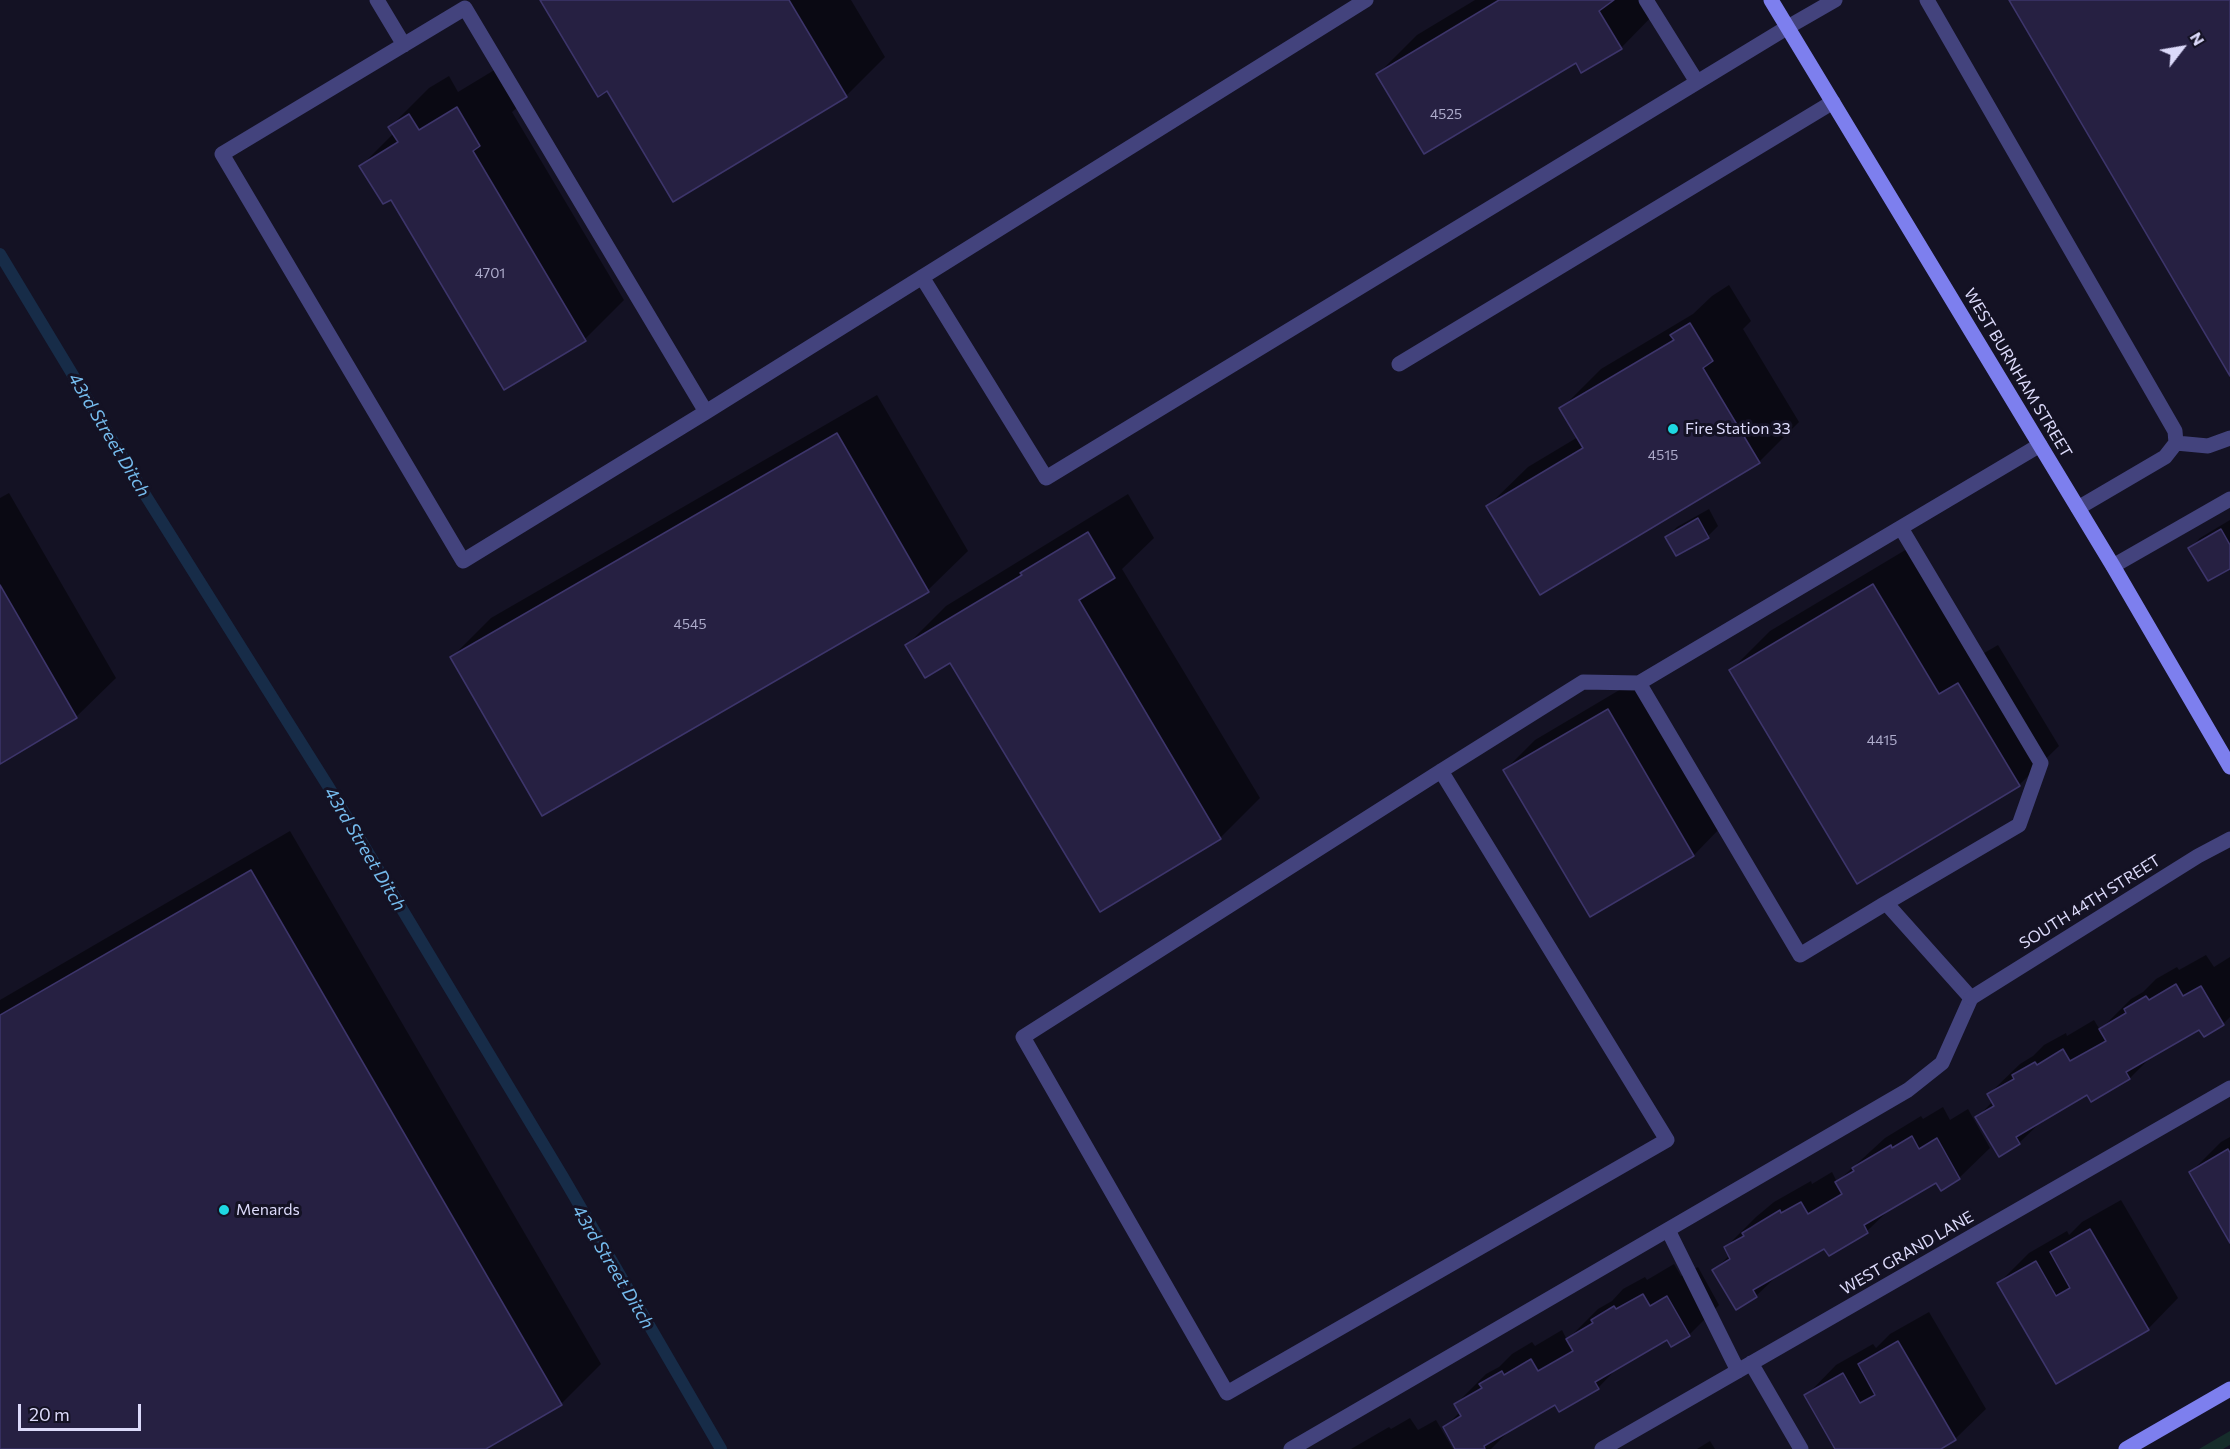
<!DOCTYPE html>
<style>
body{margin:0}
#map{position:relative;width:2230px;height:1449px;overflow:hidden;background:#141224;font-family:Commissioner,sans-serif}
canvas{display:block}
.north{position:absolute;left:2152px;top:18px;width:60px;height:60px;-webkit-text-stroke:4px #141224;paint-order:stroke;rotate:59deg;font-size:16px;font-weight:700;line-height:24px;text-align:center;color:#dcdafa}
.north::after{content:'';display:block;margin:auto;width:21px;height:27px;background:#dcdafa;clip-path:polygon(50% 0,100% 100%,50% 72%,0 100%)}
.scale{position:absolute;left:18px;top:1404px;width:123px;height:27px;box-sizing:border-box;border:3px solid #dcdafa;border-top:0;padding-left:8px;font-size:18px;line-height:21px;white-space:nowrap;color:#dcdafa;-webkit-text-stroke:4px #141224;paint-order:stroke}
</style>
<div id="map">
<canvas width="2230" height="1449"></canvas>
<div class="north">N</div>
<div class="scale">20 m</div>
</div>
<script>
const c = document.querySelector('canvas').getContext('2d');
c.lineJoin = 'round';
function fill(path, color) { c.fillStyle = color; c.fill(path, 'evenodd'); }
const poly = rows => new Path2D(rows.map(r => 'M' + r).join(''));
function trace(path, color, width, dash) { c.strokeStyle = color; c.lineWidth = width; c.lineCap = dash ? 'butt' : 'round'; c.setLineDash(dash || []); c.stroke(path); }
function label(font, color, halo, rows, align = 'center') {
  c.font = font + ' Commissioner,sans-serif'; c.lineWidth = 6; c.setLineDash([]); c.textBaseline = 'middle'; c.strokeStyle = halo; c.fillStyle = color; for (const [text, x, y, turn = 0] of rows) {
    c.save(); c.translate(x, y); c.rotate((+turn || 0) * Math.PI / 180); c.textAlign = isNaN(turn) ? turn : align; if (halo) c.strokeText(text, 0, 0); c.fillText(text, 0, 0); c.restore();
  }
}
const green = poly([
 [2230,1431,2230,1445,2223,1449,2199,1449]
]);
const shadow = poly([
 [541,0,851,0,885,57,846,96,607,89],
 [1475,0,1655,0,1660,8,1621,48,1576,61,1378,74,1417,35],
 [496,69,519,106,512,112,624,300,585,339,392,198,361,166,394,133,390,127,429,88,449,76,458,92],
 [1729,285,1751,321,1743,329,1799,422,1759,462,1540,593,1488,506,1528,467,1578,437,1561,409,1601,369,1693,314,1712,296],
 [877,395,968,551,928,590,542,814,452,657,491,618],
 [9,493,116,678,76,717,0,762,0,498],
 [1128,494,1154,538,1122,569,1260,798,1220,838,1100,910,950,660,907,645,946,606],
 [1709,509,1718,526,1708,536,1677,554,1667,537,1677,527],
 [2230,520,2230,567,2190,548,2200,538],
 [1912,546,1979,656,1998,645,2059,746,2019,785,1731,670,1770,631],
 [1638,679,1724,824,1694,855,1591,915,1505,770,1535,740],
 [290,831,601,1364,562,1403,483,1449,0,1449,0,1000],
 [2206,955,2214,967,2230,957,2230,1017,2223,1024,2200,1028,2152,1056,2130,1078,2092,1100,2088,1093,2043,1120,2019,1143,1977,1118,1993,1101,1989,1094,2020,1064,2033,1056,2044,1045,2066,1033,2067,1036,2094,1020,2100,1030,2131,999,2143,992,2156,979,2177,967,2179,970],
 [1943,1107,1950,1120,1968,1109,1990,1148,1959,1178,1937,1181,1891,1208,1867,1231,1829,1254,1825,1247,1779,1274,1756,1296,1736,1308,1714,1270,1730,1255,1725,1248,1756,1217,1774,1202,1811,1181,1812,1184,1832,1172,1837,1182,1885,1138,1921,1116,1923,1119],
 [2230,1137,2230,1240,2191,1172,2221,1142],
 [2121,1200,2178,1298,2148,1329,1999,1283,2029,1253,2067,1231,2069,1235,2082,1222],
 [1674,1264,1681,1276,1698,1267,1719,1305,1689,1335,1667,1338,1621,1364,1598,1388,1556,1403,1511,1429,1491,1449,1457,1449,1445,1427,1460,1412,1456,1404,1486,1374,1499,1367,1512,1354,1532,1342,1535,1346,1562,1330,1567,1340,1598,1309,1612,1301,1623,1289,1645,1277,1647,1280],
 [1929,1312,1986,1409,1955,1439,1938,1449,1837,1449,1806,1396,1836,1365,1873,1344,1876,1348,1890,1334],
 [1410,1418,1418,1430,1436,1420,1453,1449,1351,1449,1389,1427,1391,1429],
 [1710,1441,1715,1449,1697,1449]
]);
const stream = poly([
 [0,254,144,493,328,786,563,1177,721,1449]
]);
const building = poly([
 [540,0,789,0,847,97,673,202,607,91,598,97,540,0],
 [1499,0,1614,0,1599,11,1622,49,1581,73,1576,63,1424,154,1376,74,1499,0],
 [2009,0,2230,0,2230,376,2009,0],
 [457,107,480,146,473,151,586,341,504,390,391,200,383,204,359,166,398,142,388,127,409,114,419,130,457,107],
 [1690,323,1713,361,1703,368,1760,463,1540,595,1486,506,1583,448,1559,408,1674,340,1670,335,1690,323],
 [837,433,929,592,542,816,450,657,837,433],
 [1698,518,1709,538,1676,556,1665,537,1698,518],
 [2221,529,2230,545,2230,569,2208,581,2188,548,2221,529],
 [1088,532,1115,578,1079,600,1221,839,1100,912,950,663,925,678,905,645,1022,575,1020,573,1088,532],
 [1873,584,1939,694,1958,683,2020,786,1857,884,1729,670,1873,584],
 [0,585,77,718,0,764,0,585],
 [1608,709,1694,856,1590,917,1503,770,1608,709],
 [251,870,562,1405,486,1449,0,1449,0,1015,251,870],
 [2176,984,2183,996,2201,986,2224,1025,2204,1037,2199,1030,2126,1072,2130,1079,2091,1102,2087,1095,2016,1137,2020,1144,1999,1157,1975,1117,1994,1106,1987,1094,2014,1079,2012,1075,2035,1062,2037,1065,2063,1049,2070,1061,2106,1041,2099,1029,2126,1013,2124,1009,2146,996,2149,1000,2176,984],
 [1912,1136,1919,1149,1937,1138,1960,1179,1941,1191,1936,1183,1864,1225,1868,1233,1829,1256,1824,1249,1753,1290,1757,1297,1736,1310,1712,1270,1730,1259,1724,1247,1744,1236,1742,1233,1780,1210,1781,1213,1801,1202,1808,1214,1842,1194,1835,1182,1854,1171,1852,1168,1891,1145,1892,1148,1912,1136],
 [2228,1149,2230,1153,2230,1243,2189,1172,2228,1149],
 [2090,1229,2149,1330,2056,1384,1997,1283,2036,1261,2056,1296,2070,1288,2050,1252,2090,1229],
 [1643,1294,1650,1306,1667,1296,1690,1336,1671,1347,1667,1340,1595,1382,1599,1389,1559,1412,1555,1405,1484,1446,1485,1449,1455,1449,1443,1427,1461,1416,1454,1404,1482,1388,1479,1384,1502,1371,1504,1375,1531,1359,1538,1371,1573,1351,1566,1339,1593,1323,1591,1320,1614,1306,1616,1309,1643,1294],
 [1898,1341,1956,1440,1941,1449,1835,1449,1804,1395,1843,1373,1860,1403,1875,1395,1858,1364,1898,1341]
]);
const lane = poly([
 [377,0,404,45],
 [1646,0,1697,82],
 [1927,0,2175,431,2176,443,2165,457,2078,508],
 [922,277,1046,478,1788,27,1835,0],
 [1399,364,1833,102],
 [706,412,465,8,222,154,463,561,706,412,1366,0],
 [2176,443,2208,446,2230,438],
 [2113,566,2230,499],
 [1441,771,1667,1140,1227,1393,1023,1037,1441,771,1583,682,1639,683],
 [1886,903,2019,825,2041,763,1901,528],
 [1668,1230,1738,1371],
 [1751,1363,1801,1449],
 [1291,1449,1908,1090,1942,1063,1971,998,1886,903,1800,955,1639,683,2040,445],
 [1602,1449,2230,1088]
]);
const street = poly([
 [1971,998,2198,856,2230,839]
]);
const secondary = poly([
 [1771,0,2113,566,2230,767],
 [2126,1449,2230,1389]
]);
const markers = [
 [1673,429,6,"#1ed8e2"],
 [224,1210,6,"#1ed8e2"]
];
const numberNames = [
 ["4525",1446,114],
 ["4701",490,273],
 ["4515",1663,455],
 ["4545",690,624],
 ["4415",1882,740]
];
const streetNames = [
 ["WEST BURNHAM STREET",2018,373,59],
 ["SOUTH 44TH STREET",2090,902,-32],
 ["WEST GRAND LANE",1907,1253,-30]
];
const poiNames = [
 ["Fire Station 33",1685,429],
 ["Menards",236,1210]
];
const waterNames = [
 ["43rd Street Ditch",109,435,59],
 ["43rd Street Ditch",365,849,59],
 ["43rd Street Ditch",613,1267,59]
];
fill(green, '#162d2b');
fill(shadow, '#0007');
trace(stream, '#172c48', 12);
fill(building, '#262042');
trace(building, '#3d356b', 1.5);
trace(lane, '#43437d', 15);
trace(street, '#43437d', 15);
trace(secondary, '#7d7fee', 15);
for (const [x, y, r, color] of markers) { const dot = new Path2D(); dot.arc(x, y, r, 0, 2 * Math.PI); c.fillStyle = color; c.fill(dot); trace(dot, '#141224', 2); }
label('14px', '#aeaccc', null, numberNames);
label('16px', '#dcdafa', '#141224', streetNames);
label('16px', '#dcdafa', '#141224', poiNames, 'left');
label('italic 18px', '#75bbed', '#141224', waterNames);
</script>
